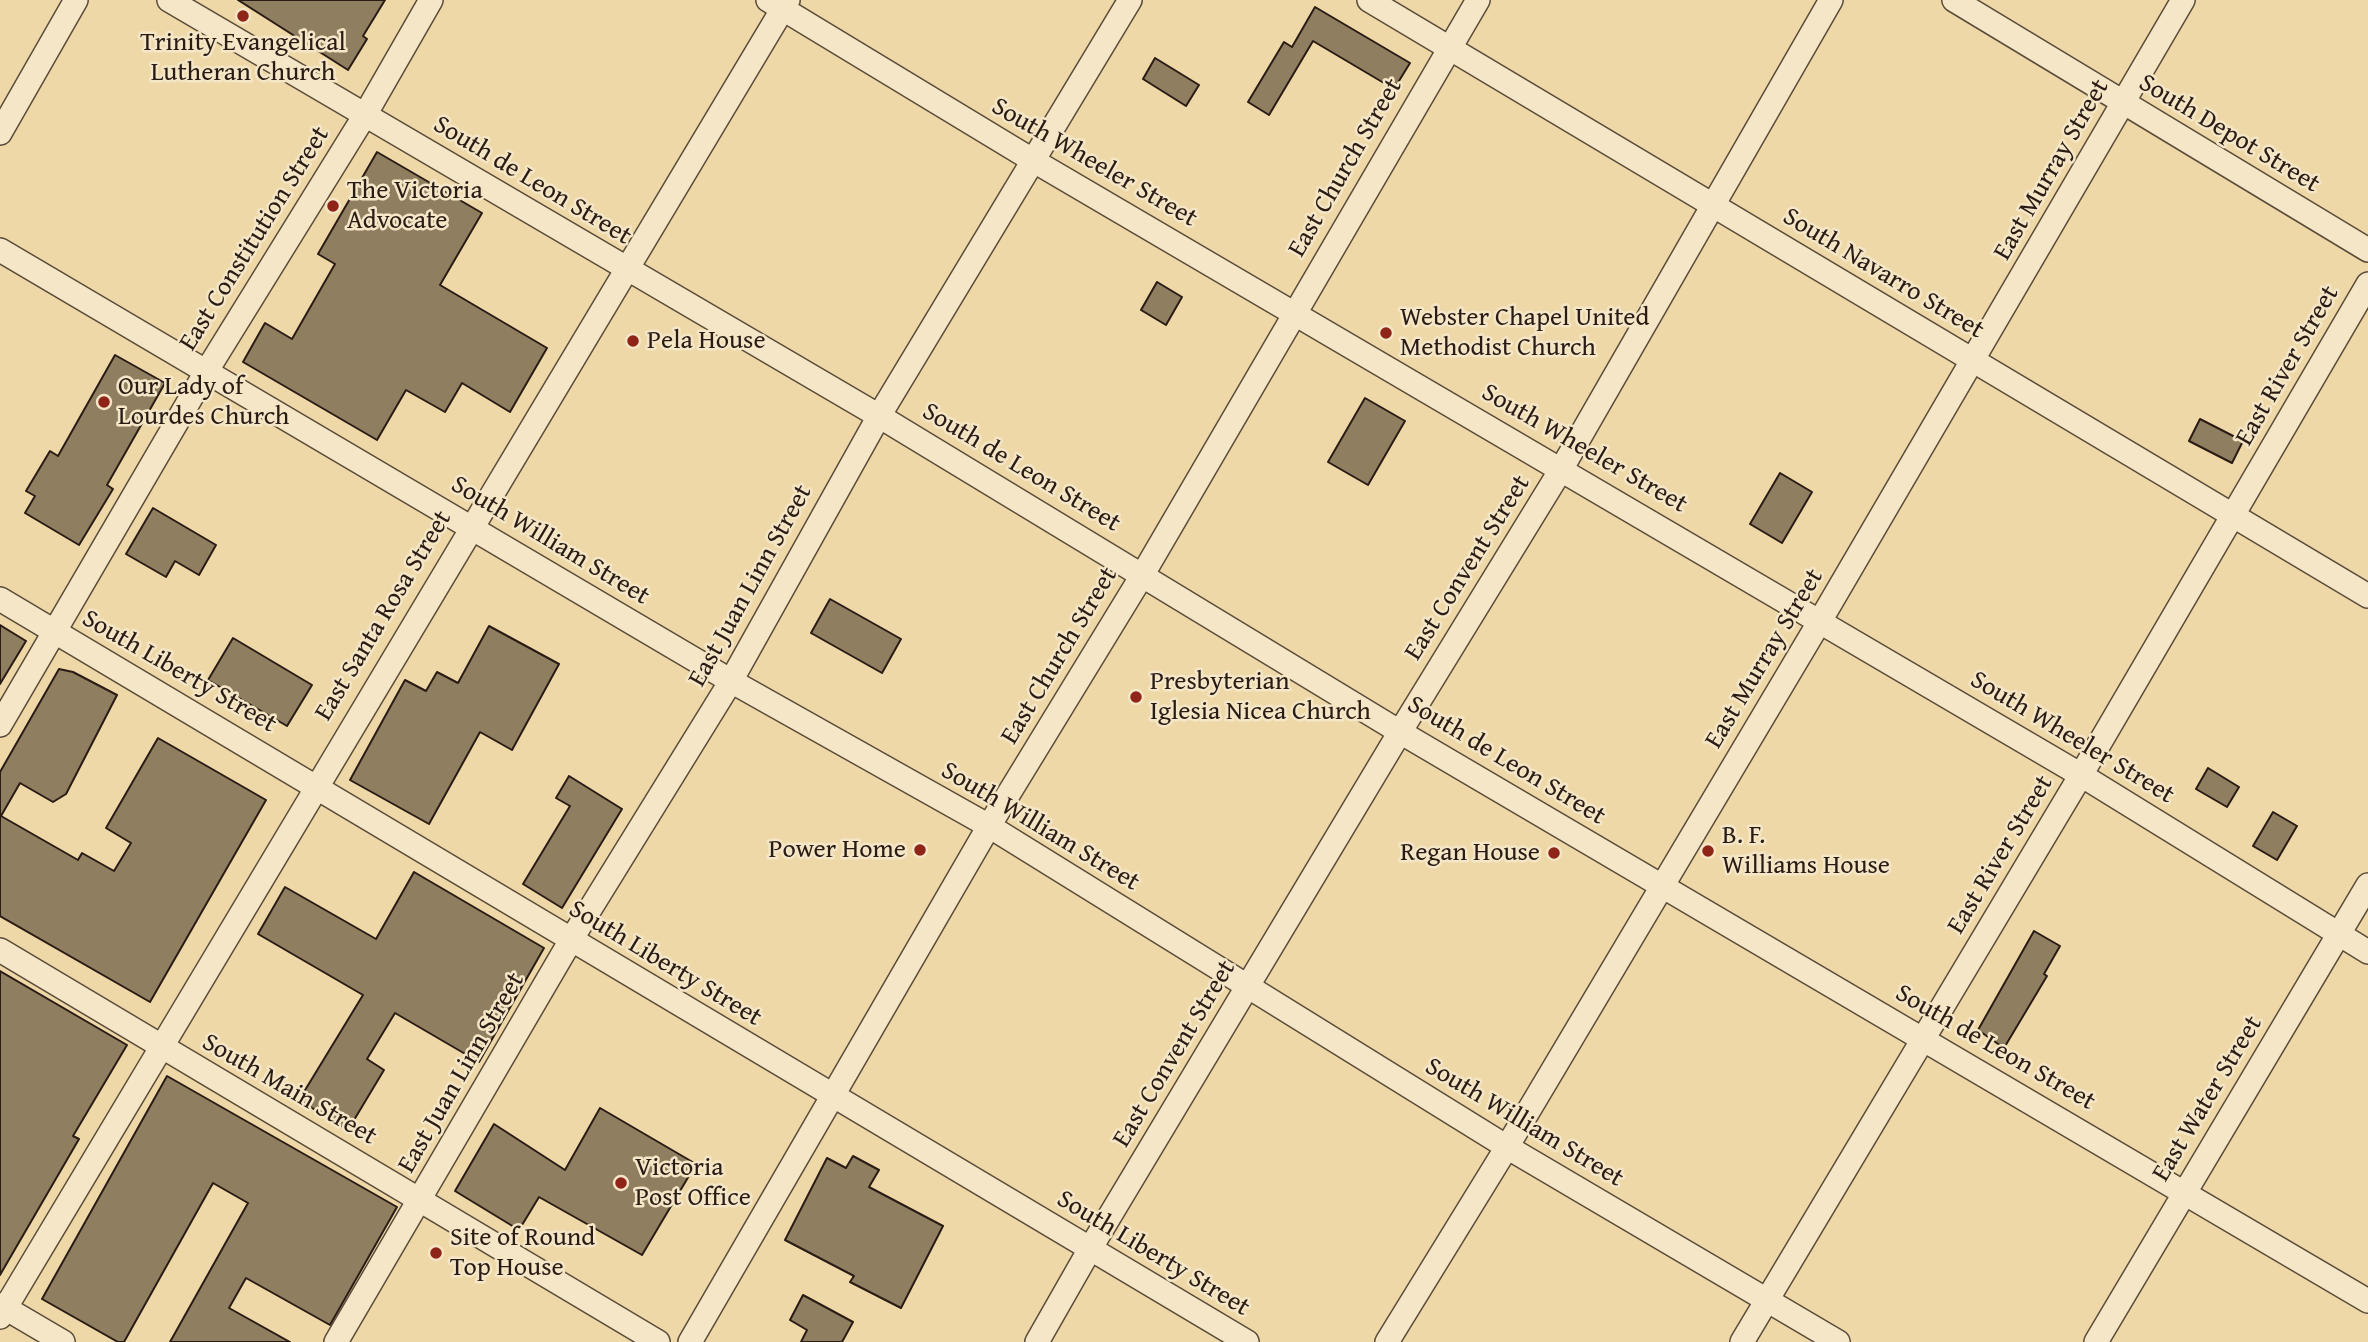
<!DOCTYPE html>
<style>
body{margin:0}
canvas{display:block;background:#eed8a7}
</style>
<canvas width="2368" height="1342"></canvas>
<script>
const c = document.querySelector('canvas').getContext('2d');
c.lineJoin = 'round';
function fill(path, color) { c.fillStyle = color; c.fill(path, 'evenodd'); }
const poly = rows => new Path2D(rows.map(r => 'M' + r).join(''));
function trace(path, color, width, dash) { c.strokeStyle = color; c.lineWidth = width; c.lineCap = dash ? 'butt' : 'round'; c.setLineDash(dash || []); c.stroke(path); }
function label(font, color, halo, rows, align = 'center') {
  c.font = font + ' "Gentium Book Plus",serif'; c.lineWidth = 5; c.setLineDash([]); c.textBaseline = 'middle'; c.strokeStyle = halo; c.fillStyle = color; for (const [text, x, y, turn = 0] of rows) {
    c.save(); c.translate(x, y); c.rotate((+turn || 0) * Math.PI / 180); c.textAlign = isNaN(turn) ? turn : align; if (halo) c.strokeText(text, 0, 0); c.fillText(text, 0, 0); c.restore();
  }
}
const building = poly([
 [238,0,385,0,363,36,367,39,348,70,238,0],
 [1315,7,1410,63,1394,89,1313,41,1269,115,1248,102,1284,42,1292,47,1315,7],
 [1155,58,1199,85,1186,106,1143,79,1155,58],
 [377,152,482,213,440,285,547,348,510,412,462,383,445,412,406,390,377,440,243,362,265,323,292,339,335,264,318,254,377,152],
 [1157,282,1182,297,1166,325,1141,310,1157,282],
 [115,355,165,383,107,485,113,489,79,545,25,513,35,496,26,491,50,451,58,456,115,355],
 [1365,398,1405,421,1368,485,1328,462,1365,398],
 [2200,419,2243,441,2232,463,2189,441,2200,419],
 [1780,473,1812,492,1782,543,1750,524,1780,473],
 [153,508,216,545,199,575,175,561,166,577,126,554,153,508],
 [830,599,901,639,882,673,811,633,830,599],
 [0,625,26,641,0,684,0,625],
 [489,626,559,664,512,750,480,732,429,824,350,780,405,680,426,691,437,672,458,683,489,626],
 [233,638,312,685,287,726,208,680,233,638],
 [59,669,73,672,117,695,66,794,53,802,20,783,1,816,78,860,82,853,114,871,131,843,106,828,158,738,266,800,150,1002,0,916,0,772,59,669],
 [2208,768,2239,787,2227,807,2196,789,2208,768],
 [569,776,622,809,562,908,523,884,570,806,556,798,569,776],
 [2273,812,2297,826,2277,860,2253,846,2273,812],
 [414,872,544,948,479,1062,395,1013,367,1059,384,1070,348,1130,299,1100,363,995,258,934,285,887,376,939,414,872],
 [2034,931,2060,946,2044,974,2047,976,2004,1048,1978,1030,2034,931],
 [0,971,127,1045,73,1136,79,1139,0,1275,0,971],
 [167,1076,397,1207,330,1325,246,1278,229,1308,290,1342,170,1342,248,1203,213,1183,124,1342,118,1342,42,1299,167,1076],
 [600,1108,696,1164,642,1255,539,1197,519,1230,455,1191,494,1124,565,1170,600,1108],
 [853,1156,879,1170,869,1187,943,1226,901,1308,850,1282,854,1276,785,1240,827,1158,846,1168,853,1156],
 [803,1295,853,1322,842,1342,801,1342,807,1330,790,1320,803,1295]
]);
const minor = poly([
 [169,0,879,416,1400,732,2368,1301],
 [768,0,1034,161,2081,775,2368,952],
 [1369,0,2368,596],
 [1954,0,2368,250],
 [0,133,76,0],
 [0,250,731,681,989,826,1507,1147,1838,1342],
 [0,599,1247,1342],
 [0,725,206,372,365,115,431,0],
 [0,950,658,1342],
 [0,1305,63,1342],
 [0,1317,788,0],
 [336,1342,571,940,731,681,879,416,1130,0],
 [690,1342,989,826,1143,574,1478,0],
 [1037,1342,1090,1249,1400,732,1562,468,1831,0],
 [1387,1342,1507,1147,1820,621,2183,0],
 [1742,1342,2081,775,2368,284],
 [2096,1342,2368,885]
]);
const markers = [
 [243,16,7,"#8f2418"],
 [333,206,7,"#8f2418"],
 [1386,333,7,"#8f2418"],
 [633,341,7,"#8f2418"],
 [104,402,7,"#8f2418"],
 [1136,697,7,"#8f2418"],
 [920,850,7,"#8f2418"],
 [1708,851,7,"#8f2418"],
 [1554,853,7,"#8f2418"],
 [621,1183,7,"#8f2418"],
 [436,1253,7,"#8f2418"]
];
const poiNames = [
 ["Trinity Evangelical",243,43,"center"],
 ["Lutheran Church",243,73,"center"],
 ["The Victoria",347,191],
 ["Advocate",347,221],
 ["Webster Chapel United",1400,318],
 ["Methodist Church",1400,348],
 ["Pela House",647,341],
 ["Our Lady of",118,387],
 ["Lourdes Church",118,417],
 ["Presbyterian",1150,682],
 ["Iglesia Nicea Church",1150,712],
 ["B. F.",1722,836],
 ["Williams House",1722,866],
 ["Power Home",906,850,"right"],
 ["Regan House",1540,853,"right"],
 ["Victoria",635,1168],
 ["Post Office",635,1198],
 ["Site of Round",450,1238],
 ["Top House",450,1268]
];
const streetNames = [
 ["South Depot Street",2229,134,31],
 ["South Wheeler Street",1094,163,30],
 ["East Church Street",1346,168,-60],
 ["East Murray Street",2052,170,-60],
 ["South de Leon Street",532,181,31],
 ["East Constitution Street",255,239,-58],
 ["South Navarro Street",1883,274,31],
 ["East River Street",2288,366,-60],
 ["South Wheeler Street",1584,449,30],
 ["South de Leon Street",1021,468,31],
 ["South William Street",550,541,31],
 ["East Convent Street",1468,568,-58],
 ["East Juan Linn Street",751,586,-61],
 ["East Santa Rosa Street",384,616,-59],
 ["East Church Street",1060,656,-59],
 ["East Murray Street",1765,659,-59],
 ["South Liberty Street",179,672,30],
 ["South Wheeler Street",2072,738,31],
 ["South de Leon Street",1506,761,31],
 ["South William Street",1040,827,31],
 ["East River Street",2001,855,-59],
 ["South Liberty Street",665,964,31],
 ["South de Leon Street",1995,1048,30],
 ["East Convent Street",1175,1054,-59],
 ["East Juan Linn Street",462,1073,-60],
 ["South Main Street",289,1090,30],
 ["East Water Street",2208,1099,-59],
 ["South William Street",1524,1123,31],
 ["South Liberty Street",1153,1254,31]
];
fill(building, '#907e61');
trace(building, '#2a1c15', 2);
trace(minor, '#5b4b3a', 26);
trace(minor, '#f4e6c6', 23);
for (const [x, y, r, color] of markers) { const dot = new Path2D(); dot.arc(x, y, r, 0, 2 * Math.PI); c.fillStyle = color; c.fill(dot); trace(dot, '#f4e6c6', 2.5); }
label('26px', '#2a1c15', '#f4e6c6', poiNames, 'left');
label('26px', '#2a1c15', '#f4e6c6', streetNames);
</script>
